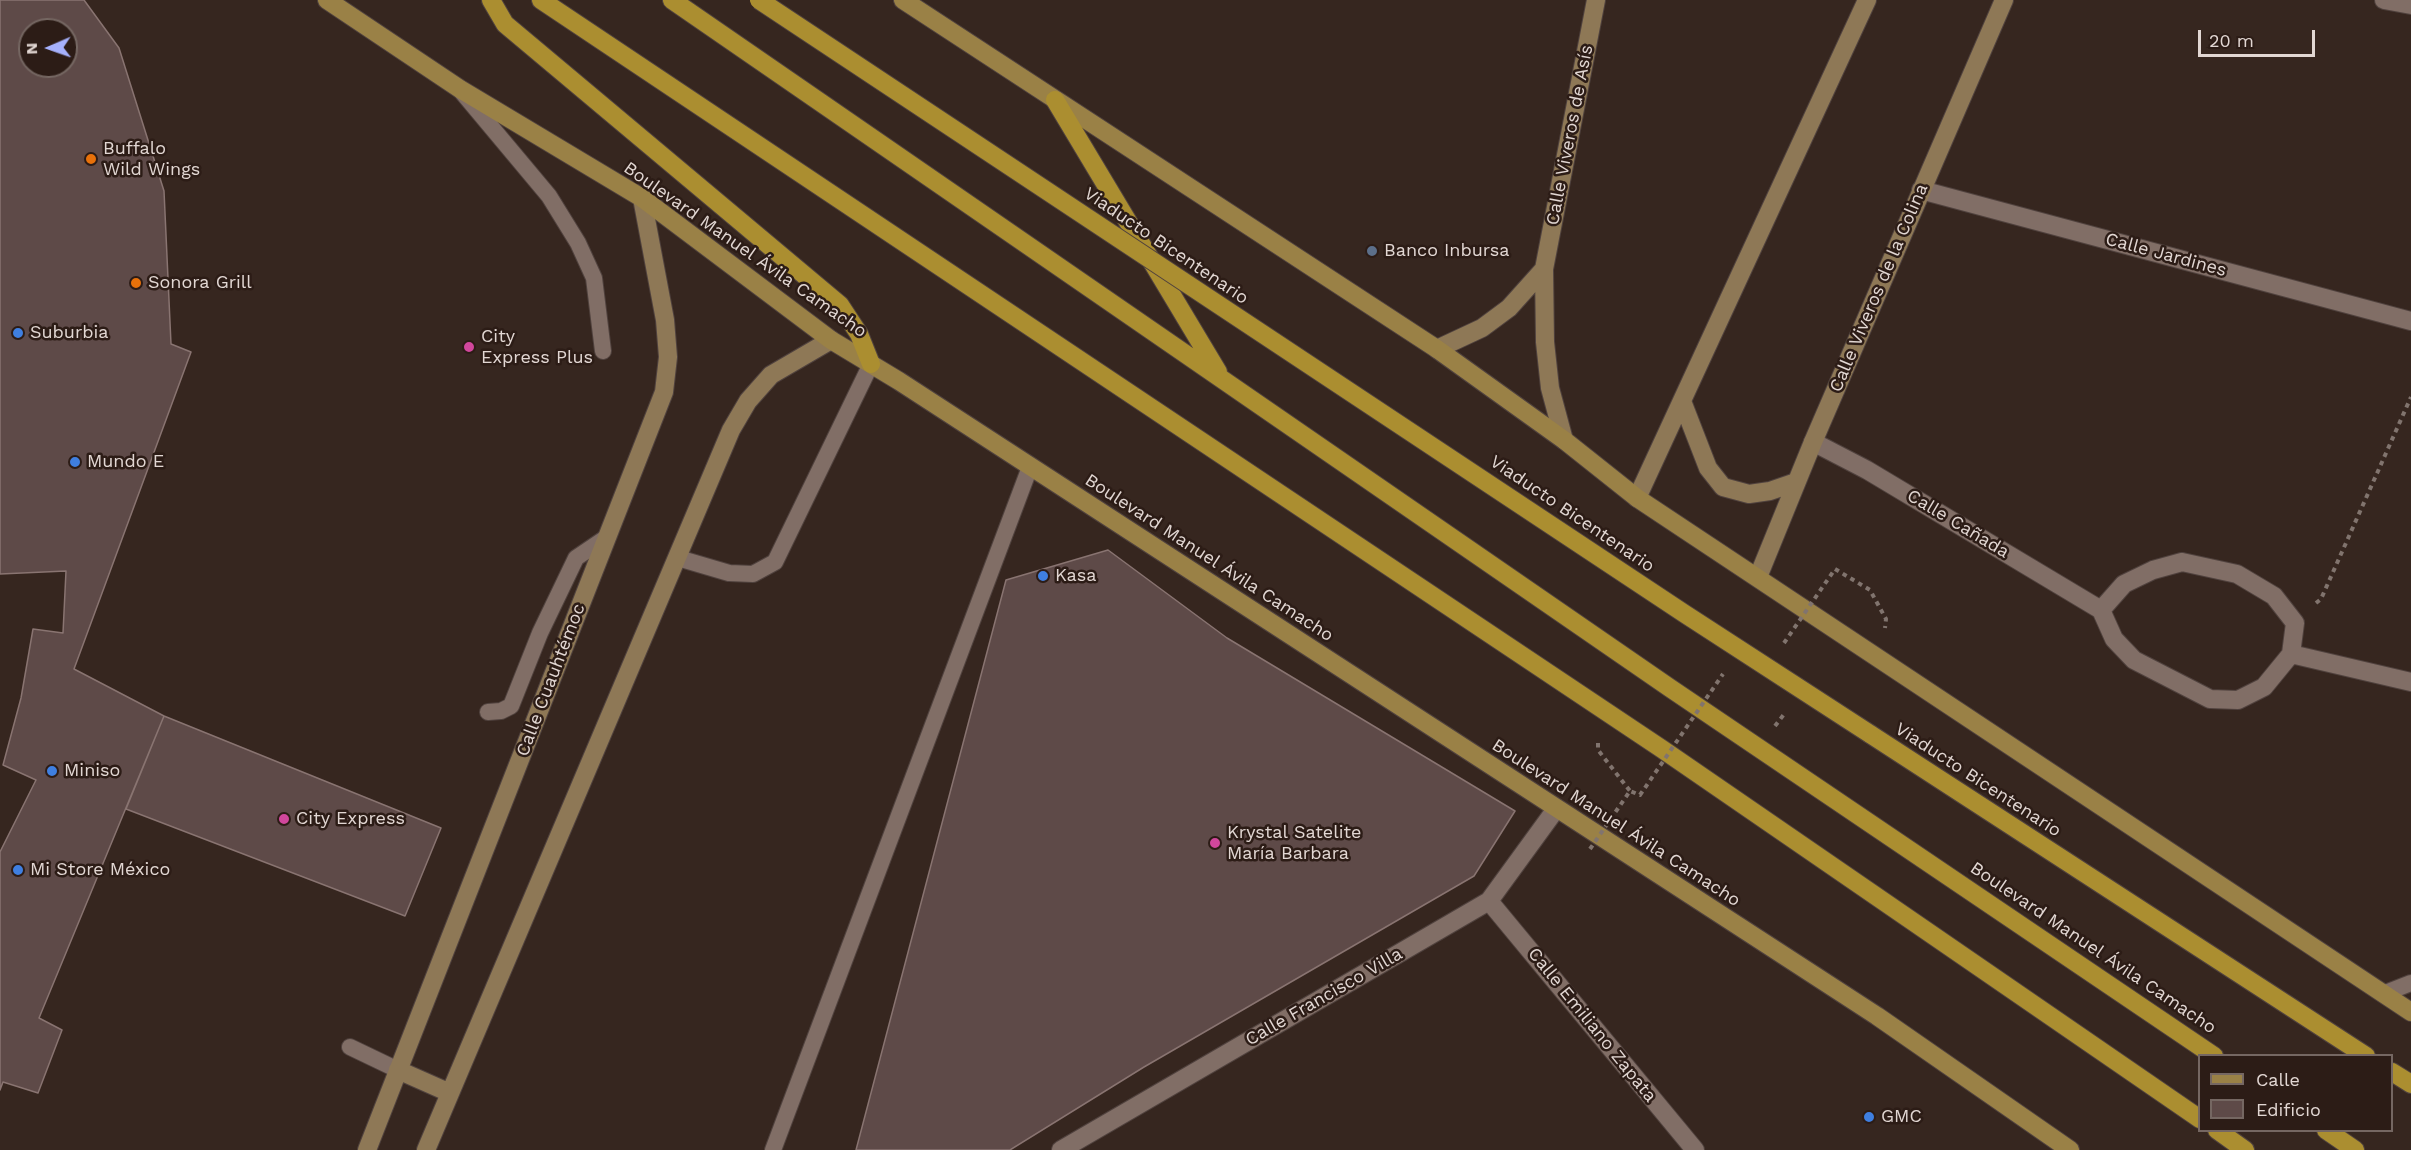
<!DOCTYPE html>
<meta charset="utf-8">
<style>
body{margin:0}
#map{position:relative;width:2411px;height:1150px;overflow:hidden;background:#36261f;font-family:"Work Sans",sans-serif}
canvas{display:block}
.legend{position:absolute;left:2198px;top:1054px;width:195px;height:78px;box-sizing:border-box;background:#2c1c16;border:2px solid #756762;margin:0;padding:8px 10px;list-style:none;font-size:18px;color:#e2d7d3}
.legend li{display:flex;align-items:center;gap:12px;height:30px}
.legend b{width:30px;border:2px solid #756762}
.north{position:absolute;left:18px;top:18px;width:60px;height:60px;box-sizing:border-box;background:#2c1c16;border:2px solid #756762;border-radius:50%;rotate:268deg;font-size:16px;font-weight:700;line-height:24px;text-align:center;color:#e2d7d3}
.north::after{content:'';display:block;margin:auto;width:21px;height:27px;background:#a6b1fc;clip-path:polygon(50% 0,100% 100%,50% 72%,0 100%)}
.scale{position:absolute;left:2198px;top:30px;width:117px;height:27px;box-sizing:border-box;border:3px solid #e2d7d3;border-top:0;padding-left:8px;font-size:18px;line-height:21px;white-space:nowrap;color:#e2d7d3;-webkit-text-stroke:4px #2c1c16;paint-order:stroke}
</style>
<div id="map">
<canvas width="2411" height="1150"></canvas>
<ul class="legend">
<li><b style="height:8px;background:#9a8146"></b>Calle</li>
<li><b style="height:16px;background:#5e4a48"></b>Edificio</li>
</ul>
<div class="north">N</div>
<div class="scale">20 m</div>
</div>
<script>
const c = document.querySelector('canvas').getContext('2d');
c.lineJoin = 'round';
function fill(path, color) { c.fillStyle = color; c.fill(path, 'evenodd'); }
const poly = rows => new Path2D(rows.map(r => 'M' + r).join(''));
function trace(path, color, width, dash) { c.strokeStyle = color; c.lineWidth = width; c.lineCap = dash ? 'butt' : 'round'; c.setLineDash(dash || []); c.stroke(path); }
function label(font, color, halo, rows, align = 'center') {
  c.font = font + ' "Work Sans",sans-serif'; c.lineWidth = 5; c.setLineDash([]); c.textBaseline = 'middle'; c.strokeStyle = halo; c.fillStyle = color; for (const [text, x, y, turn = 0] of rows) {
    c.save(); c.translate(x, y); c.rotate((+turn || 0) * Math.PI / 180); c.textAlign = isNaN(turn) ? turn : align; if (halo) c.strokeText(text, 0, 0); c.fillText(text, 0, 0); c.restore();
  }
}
const building = poly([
 [0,0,84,0,119,48,164,191,171,344,191,352,74,669,164,716,39,1018,62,1030,38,1093,3,1082,0,1090,0,852,36,780,3,765,21,698,33,629,63,633,66,571,0,574,0,0],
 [30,30,66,30,66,66,30,66,30,30],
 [1108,550,1227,638,1515,811,1474,876,1144,1067,1010,1150,856,1150,1006,580,1108,550],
 [164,716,441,828,405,916,126,809,164,716]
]);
const path = poly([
 [1835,569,1870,590,1886,619,1885,628],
 [2316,603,2321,599,2411,397],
 [1775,726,1785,713],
 [1598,743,1598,750,1630,791]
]);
const lane = poly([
 [462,92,549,196,578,243,594,278,603,351],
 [678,558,729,573,753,574,775,562,871,364],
 [488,712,501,711,511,706,540,633,576,558,607,537],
 [2383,994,2411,983],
 [350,1047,398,1070],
 [773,1150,1030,467]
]);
const street = poly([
 [2384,0,2411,5],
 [1921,190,2411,321],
 [1813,442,1867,470,2101,610],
 [2182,562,2237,574,2274,596,2295,623,2291,654,2264,687,2238,700,2210,699,2134,660,2114,639,2101,610,2124,584,2153,570,2182,562],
 [2291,654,2411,682],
 [1489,901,1695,1150],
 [1061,1150,1489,901,1556,809]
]);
const secondary = poly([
 [1437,349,1482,328,1509,308,1544,269],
 [1682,401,1708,468,1723,487,1749,494,1770,491,1796,482],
 [1564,440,1550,388,1545,342,1544,269,1596,0],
 [1637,498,1867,0],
 [1758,577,1813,442,2004,0],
 [398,1070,450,1093],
 [367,1150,664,392,668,357,665,320,642,198],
 [426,1150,731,430,748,401,771,375,831,340]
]);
const primary = poly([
 [327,0,460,89,642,198,831,340,899,381,1877,1016,2070,1150],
 [903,0,1437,349,1564,440,1637,498,2411,1012]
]);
const highway = poly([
 [491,0,505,24,840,305,859,334,871,364],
 [541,0,1662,749,2200,1119],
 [672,0,1670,688,2214,1056],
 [1055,100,1218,372],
 [1870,734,2366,1056],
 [2392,1072,2411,1084],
 [2217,1130,2245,1150],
 [2326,1130,2355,1150]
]);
const pathBridge = poly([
 [1784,643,1835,569],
 [1590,849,1630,791,1640,795,1723,674]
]);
const highwayBridge = poly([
 [759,0,1685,614,1870,734]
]);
const markers = [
 [91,159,6,"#e8710a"],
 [1372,251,6,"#5c6f8a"],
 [136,283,6,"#e8710a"],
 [18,333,6,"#3f7fe0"],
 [469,347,6,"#d1479c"],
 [75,462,6,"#3f7fe0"],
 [1043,576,6,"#3f7fe0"],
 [52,771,6,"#3f7fe0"],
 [284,819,6,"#d1479c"],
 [1215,843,6,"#d1479c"],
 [18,870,6,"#3f7fe0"],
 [1869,1117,6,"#3f7fe0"]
];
const streetNames = [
 ["Calle Viveros de Asís",1570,135,-79],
 ["Viaducto Bicentenario",1166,246,34],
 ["Boulevard Manuel Ávila Camacho",745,250,35],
 ["Calle Jardines",2166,255,15],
 ["Calle Viveros de la Colina",1879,288,-67],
 ["Viaducto Bicentenario",1572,514,34],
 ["Calle Cañada",1958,524,31],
 ["Boulevard Manuel Ávila Camacho",1209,558,33],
 ["Calle Cuauhtémoc",551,680,-69],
 ["Viaducto Bicentenario",1978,780,33],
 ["Boulevard Manuel Ávila Camacho",1616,823,33],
 ["Boulevard Manuel Ávila Camacho",2093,948,34],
 ["Calle Francisco Villa",1324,997,-30],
 ["Calle Emiliano Zapata",1592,1025,51]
];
const poiNames = [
 ["Buffalo",103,149],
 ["Wild Wings",103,170],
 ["Banco Inbursa",1384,251],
 ["Sonora Grill",148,283],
 ["Suburbia",30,333],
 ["City",481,337],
 ["Express Plus",481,358],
 ["Mundo E",87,462],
 ["Kasa",1055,576],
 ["Miniso",64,771],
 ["City Express",296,819],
 ["Krystal Satelite",1227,833],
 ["María Barbara",1227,854],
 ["Mi Store México",30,870],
 ["GMC",1881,1117]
];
fill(building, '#5e4a48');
trace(building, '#897471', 1.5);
trace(lane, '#50423e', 18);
trace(street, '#50423e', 20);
trace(secondary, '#50423e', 20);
trace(primary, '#50423e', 20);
trace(highway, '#50423e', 20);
trace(path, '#81746e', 4, [4.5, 4.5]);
trace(lane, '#816e66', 16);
trace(street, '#816e66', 18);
trace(secondary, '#8e7856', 18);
trace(primary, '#9a8146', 18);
trace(highway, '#ab8e30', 18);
trace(highwayBridge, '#50423e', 20, []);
trace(pathBridge, '#81746e', 4, [4.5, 4.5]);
trace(highwayBridge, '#ab8e30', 18);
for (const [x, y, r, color] of markers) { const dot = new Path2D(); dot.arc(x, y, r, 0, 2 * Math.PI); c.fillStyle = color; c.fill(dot); trace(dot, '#2c1c16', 2); }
label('18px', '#e2d7d3', '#2c1c16', streetNames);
label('18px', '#e2d7d3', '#2c1c16', poiNames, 'left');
</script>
